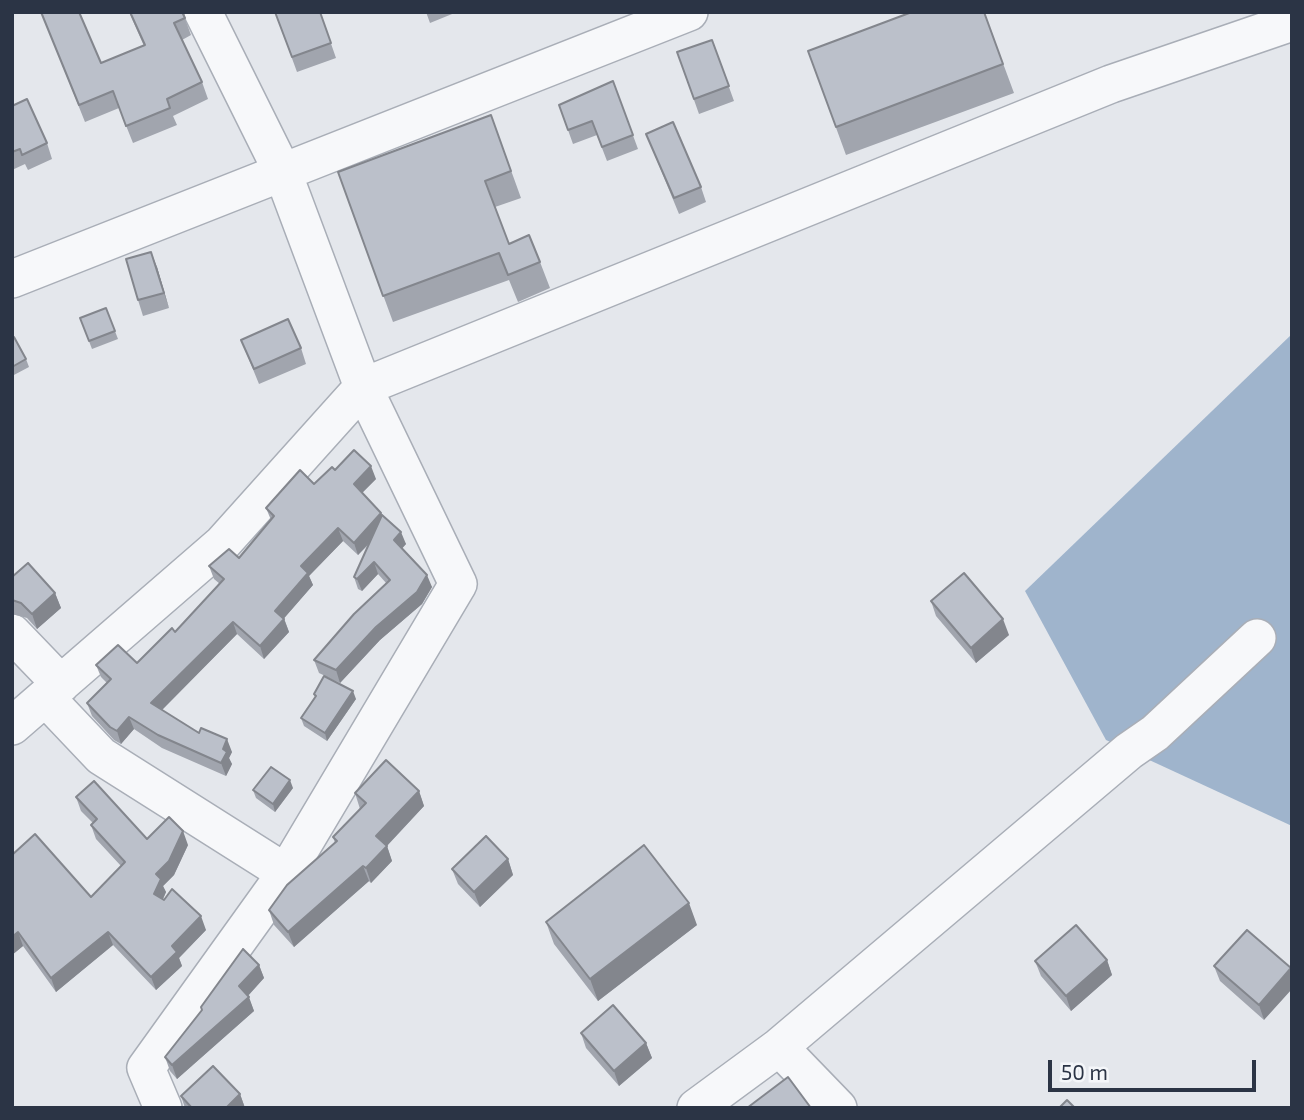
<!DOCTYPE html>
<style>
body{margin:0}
#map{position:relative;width:1304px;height:1120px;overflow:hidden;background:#e4e7ec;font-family:"Exo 2",sans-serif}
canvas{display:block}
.frame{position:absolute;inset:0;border:14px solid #2b3445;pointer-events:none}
.scale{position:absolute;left:1048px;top:1060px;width:208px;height:32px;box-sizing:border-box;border:4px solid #2b3445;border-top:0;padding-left:9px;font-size:21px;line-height:24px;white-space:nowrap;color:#2b3445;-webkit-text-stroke:5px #f4f6f9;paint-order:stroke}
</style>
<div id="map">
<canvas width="1304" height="1120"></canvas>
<div class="frame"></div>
<div class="scale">50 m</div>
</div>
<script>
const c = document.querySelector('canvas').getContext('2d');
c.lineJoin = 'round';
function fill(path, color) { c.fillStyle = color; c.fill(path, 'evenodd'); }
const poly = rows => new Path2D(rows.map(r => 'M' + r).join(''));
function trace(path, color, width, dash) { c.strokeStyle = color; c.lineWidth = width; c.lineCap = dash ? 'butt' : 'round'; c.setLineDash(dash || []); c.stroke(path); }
const water = poly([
 [1292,334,1292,826,1106,740,1025,591]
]);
const minor = poly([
 [12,279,689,12],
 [12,633,61,684],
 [46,698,101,756,286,873],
 [12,726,222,544,363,387,1111,84,1292,22],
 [779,1047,838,1108],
 [163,1108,146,1068,286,873,458,584,363,387,283,173,203,12],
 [696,1108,779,1047,1129,751,1155,733,1257,638]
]);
const wall = poly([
 [41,12,101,63,144,46,129,12,183,12,184,16,191,35,182,40,202,82,208,99,173,116,177,125,133,143,119,108,85,122],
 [275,12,320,12,336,58,297,72],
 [426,12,457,12,430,23],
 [984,12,1014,93,846,155,808,51],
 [712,40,734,101,699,114,677,52],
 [613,81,638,149,607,161,597,135,573,144,559,105],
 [12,106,47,143,52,159,28,170,25,164,12,170],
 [491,115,521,198,495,207,509,244,540,262,550,288,518,302,509,280,393,322,338,172],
 [646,134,701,187,706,202,679,214],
 [157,267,169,308,143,316,138,300],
 [106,308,118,339,92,349,80,318],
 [12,338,26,359,29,367,12,376],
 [241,340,301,348,306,364,259,384],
 [335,470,376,479,362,493,381,513,406,544,402,548,432,587,422,604,380,640,340,683,319,673,314,660,387,584,378,574,362,591,358,589,354,577,369,544,358,555,343,541,309,576,313,585,284,618,289,632,264,659,237,634,162,710,199,733,232,752,229,758,232,764,226,776,162,748,134,729,121,744,114,740,92,716,87,703,107,683,101,677,96,665,137,663,175,632,220,584,214,579,209,566,239,558,271,520,266,508,314,484],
 [12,577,55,593,61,608,37,629,27,618,12,614],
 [931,601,1009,635,976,663,936,616],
 [314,694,356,699,327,741,304,726,301,718,315,697],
 [293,788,275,812,256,798,253,790],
 [419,791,424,806,387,846,392,861,371,883,369,881,294,947,274,925,269,910,335,843,333,837,360,809,355,793],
 [76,797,147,839,188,845,174,875,163,886,166,892,163,899,206,930,179,958,182,966,156,990,113,945,56,992,23,946,12,955,12,855,91,897,121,866,96,839,91,825,93,823,81,811],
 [508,859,513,875,480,907,458,884,452,869],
 [546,922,697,925,598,1001,554,944],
 [1247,930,1264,1020,1220,981,1214,966],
 [1107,960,1112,975,1071,1011,1041,976,1035,961],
 [259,965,264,978,248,996,254,1011,177,1079,170,1071,165,1057,202,1010,201,1007],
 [581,1033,646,1043,652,1058,619,1086,586,1048],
 [240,1094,245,1108,185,1108,181,1096]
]);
const shadedWall = poly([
 [151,252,157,267,169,308,164,293],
 [371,466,376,479,358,497,354,484],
 [381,513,385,526,358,555,354,543],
 [338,528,343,541,309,576,313,585,280,623,275,611,301,566],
 [401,532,406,544,399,552,394,540],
 [374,562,378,574,362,591,357,579],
 [427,575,432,587,422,604,380,640,340,683,336,670],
 [55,593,61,608,37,629,32,614],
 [284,619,289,632,264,659,260,646],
 [1003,619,1009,635,976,663,971,648],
 [233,622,237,634,156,716,151,703],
 [353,691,356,699,327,741,325,733],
 [129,717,134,729,121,744,117,731],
 [227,739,232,752,229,758,232,764,226,776,221,763,223,749],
 [290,780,293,788,275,812,273,804],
 [419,791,424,806,382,851,376,836],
 [183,831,188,845,174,875,163,886,166,892,159,908,154,894,156,874],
 [387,846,392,861,371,883,366,868],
 [508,859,513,875,480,907,474,892],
 [363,866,369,881,294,947,288,932],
 [689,903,697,925,598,1001,590,979],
 [201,916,206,930,179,958,182,966,156,990,151,977,172,946],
 [18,932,23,946,12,955,12,937],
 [108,932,113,945,56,992,51,978],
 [1107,960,1112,975,1071,1011,1066,996],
 [259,965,264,978,244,1000,239,986],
 [1291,968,1292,989,1264,1020,1259,1005],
 [249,997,254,1011,177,1079,172,1065],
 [646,1043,652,1058,619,1086,614,1071],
 [240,1094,245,1108,226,1108]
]);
const building = poly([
 [41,12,79,12,101,63,145,45,130,12,182,12,185,18,174,23,202,82,167,99,170,108,126,126,113,91,79,105,41,12],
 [275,12,320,12,331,43,292,57,275,12],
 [912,12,984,12,1003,64,836,127,808,51,912,12],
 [712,40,729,86,694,99,677,52,712,40],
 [613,81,633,135,602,147,592,121,568,130,559,105,613,81],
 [27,99,47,143,22,155,20,149,12,152,12,106,27,99],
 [491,115,511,171,485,181,509,244,529,235,540,262,508,275,499,253,383,296,338,172,491,115],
 [673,122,701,187,674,198,646,134,673,122],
 [151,252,164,293,138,300,126,259,151,252],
 [106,308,115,331,89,341,80,318,106,308],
 [288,319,301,348,254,369,241,340,288,319],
 [14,337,26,359,12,367,12,338,14,337],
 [354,450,371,466,354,484,381,513,354,543,338,528,301,566,308,573,275,611,284,619,260,646,233,622,151,703,199,733,201,728,227,739,223,749,227,752,221,763,158,735,129,717,117,731,110,727,87,703,111,679,96,665,118,645,137,663,172,628,175,632,224,579,209,566,229,549,239,558,274,516,266,508,300,470,314,484,332,467,335,470,354,450],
 [382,515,401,532,394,540,427,575,417,592,376,627,336,670,314,660,354,614,390,580,374,562,357,579,354,577,382,515],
 [28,563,55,593,32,614,21,603,12,600,12,577,28,563],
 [964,573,1003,619,971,648,931,601,964,573],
 [324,676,353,691,325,733,301,718,316,696,314,694,324,676],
 [386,760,419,791,376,836,387,846,366,868,363,866,288,932,269,910,287,885,337,841,333,837,366,803,355,793,386,760],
 [271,767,290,780,273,804,253,790,271,767],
 [94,781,147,839,169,817,183,831,169,861,156,874,161,879,154,894,164,900,172,889,201,916,172,946,177,952,151,977,108,932,51,978,18,932,12,937,12,855,35,834,91,897,125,862,91,825,97,819,76,797,94,781],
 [486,836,508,859,474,892,452,869,486,836],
 [644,845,689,903,590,979,546,922,644,845],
 [1076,925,1107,960,1066,996,1035,961,1076,925],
 [1247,930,1291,968,1259,1005,1214,966,1247,930],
 [243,949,259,965,239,986,249,997,172,1065,165,1057,202,1010,201,1007,243,949],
 [613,1005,646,1043,614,1071,581,1033,613,1005],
 [213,1066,240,1094,226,1108,192,1108,181,1096,213,1066],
 [788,1077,811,1108,747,1108,788,1077],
 [1067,1100,1075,1108,1059,1108,1067,1100]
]);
fill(water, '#9fb4cc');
trace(minor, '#a9aeb7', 40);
trace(minor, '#f7f8fa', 37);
fill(wall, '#a1a5ae');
fill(shadedWall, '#83868d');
fill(building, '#bbc0ca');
trace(building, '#83868d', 2);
</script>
